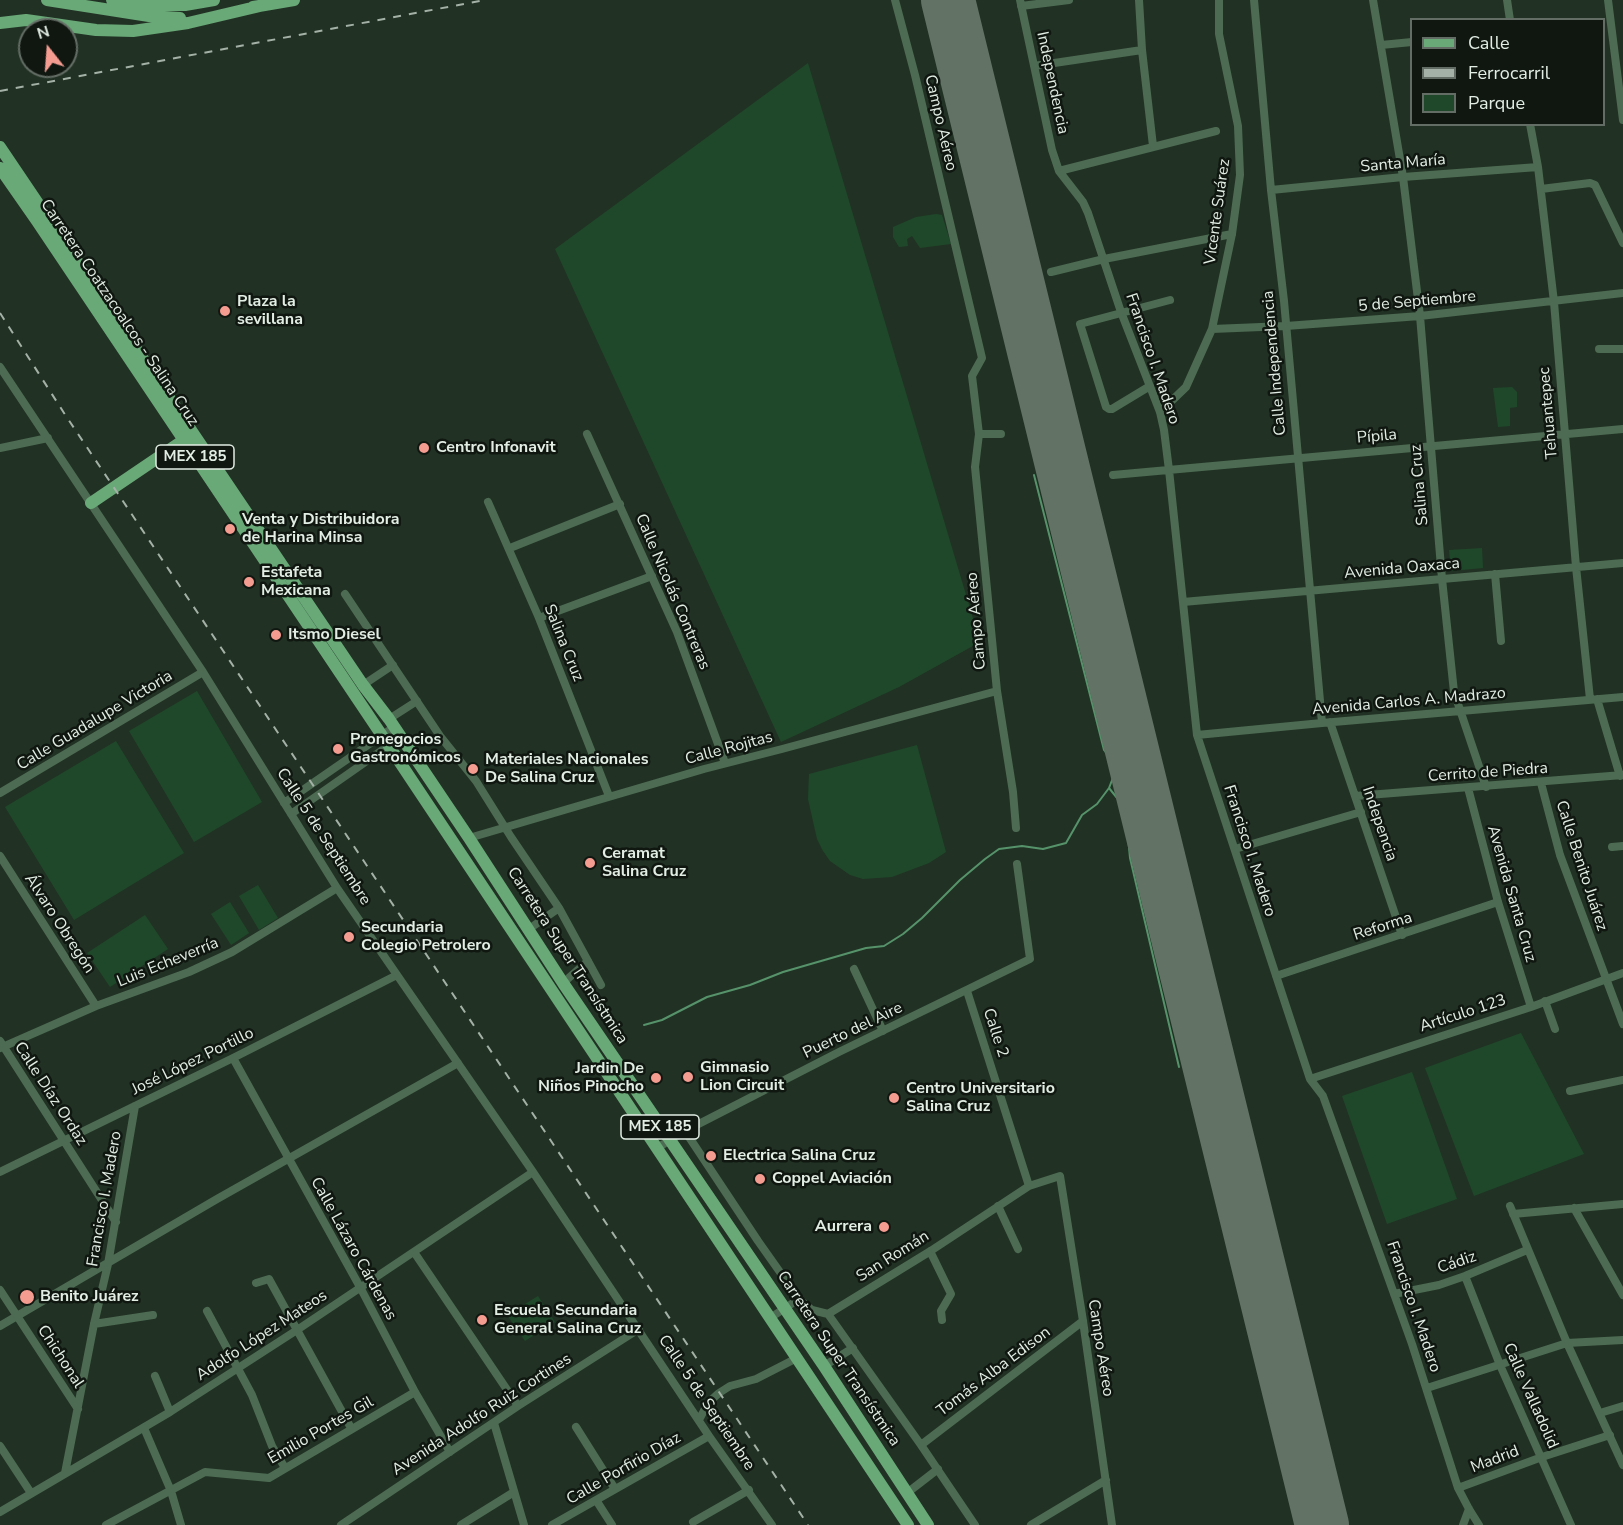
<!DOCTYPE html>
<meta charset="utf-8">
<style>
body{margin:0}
#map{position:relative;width:1623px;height:1525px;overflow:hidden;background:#213224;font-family:"Nunito Sans",sans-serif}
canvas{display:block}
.legend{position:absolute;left:1410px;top:18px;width:195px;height:108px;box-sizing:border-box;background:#101711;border:2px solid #646d65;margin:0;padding:8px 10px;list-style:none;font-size:18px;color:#e2ede4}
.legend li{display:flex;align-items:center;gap:12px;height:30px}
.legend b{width:30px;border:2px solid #646d65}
.north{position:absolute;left:18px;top:18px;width:60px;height:60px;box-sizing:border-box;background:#101711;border:2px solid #646d65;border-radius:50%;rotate:343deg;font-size:16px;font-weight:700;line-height:24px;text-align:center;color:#e2ede4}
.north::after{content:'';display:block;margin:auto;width:21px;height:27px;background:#f59c91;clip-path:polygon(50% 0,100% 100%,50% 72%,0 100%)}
</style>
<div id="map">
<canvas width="1623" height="1525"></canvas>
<ul class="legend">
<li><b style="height:8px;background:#69a877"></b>Calle</li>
<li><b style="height:8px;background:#a4b1a6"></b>Ferrocarril</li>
<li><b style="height:16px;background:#1f482a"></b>Parque</li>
</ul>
<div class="north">N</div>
</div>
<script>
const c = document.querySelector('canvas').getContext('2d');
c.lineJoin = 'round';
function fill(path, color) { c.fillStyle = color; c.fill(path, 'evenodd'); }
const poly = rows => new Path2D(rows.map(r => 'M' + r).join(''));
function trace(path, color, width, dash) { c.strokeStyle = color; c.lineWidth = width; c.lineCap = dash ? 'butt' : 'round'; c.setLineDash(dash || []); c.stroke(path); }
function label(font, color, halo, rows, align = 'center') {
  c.font = font + ' "Nunito Sans",sans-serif'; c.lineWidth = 5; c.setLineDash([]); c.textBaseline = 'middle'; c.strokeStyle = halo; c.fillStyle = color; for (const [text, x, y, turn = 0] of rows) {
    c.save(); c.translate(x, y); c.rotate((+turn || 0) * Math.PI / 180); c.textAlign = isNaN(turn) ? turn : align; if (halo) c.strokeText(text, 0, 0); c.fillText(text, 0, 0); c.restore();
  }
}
const green = poly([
 [808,63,980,642,899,687,781,742,555,249],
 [936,214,942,215,951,244,920,248,912,236,907,239,908,246,899,247,893,237,893,227,916,217],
 [1512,387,1517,392,1517,407,1510,408,1510,426,1498,427,1493,388],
 [1482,548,1483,568,1451,571,1449,550],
 [197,691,262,802,194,842,129,731],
 [116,741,184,853,74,920,5,807],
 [917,745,946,852,929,863,892,877,863,879,850,875,830,861,823,851,817,839,808,799,809,774],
 [258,885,278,918,259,930,239,896],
 [230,902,249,933,231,945,211,914],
 [145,915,168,949,110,987,87,953],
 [1521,1033,1584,1154,1474,1196,1425,1068],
 [1412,1072,1457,1199,1387,1224,1342,1096],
 [538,1296,555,1322,525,1341,507,1315]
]);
const stream = poly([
 [1034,475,1104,750,1115,764,1116,770,1109,788,1130,814,1127,826,1130,858,1179,1067],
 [644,1025,662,1020,707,997,750,985,783,972,866,948,884,946,903,934,922,918,960,880,985,859,999,849,1022,846,1043,849,1066,843,1082,815,1097,804,1109,788]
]);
const runway = poly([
 [948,0,1322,1525]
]);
const minor = poly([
 [895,0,915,75,982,358,972,376,979,434],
 [1020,0,1052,150,1059,171,1083,202,1088,213,1121,312,1160,412,1164,430,1169,470,1197,735,1310,1079,1323,1096,1412,1344,1458,1488,1469,1509,1479,1525],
 [1139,0,1142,50,1153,146],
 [1254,0,1271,190,1284,301,1322,723],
 [1373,0,1403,177,1420,316,1442,579,1454,692,1486,787],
 [1507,0,1510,20],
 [1608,0,1623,120],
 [1021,6,1069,0],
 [1381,45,1412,42],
 [1034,66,1142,50],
 [1530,124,1538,167,1554,302,1576,567,1590,699],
 [1059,171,1216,131],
 [1541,189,1590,183,1595,185,1623,243],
 [1271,190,1403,177,1538,167],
 [1051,272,1104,259,1232,234],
 [1212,329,1286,326,1420,316,1623,293],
 [1599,349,1623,349],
 [0,367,203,672,337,888,533,1172,709,1436,772,1525],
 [1150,386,1112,409,1109,409,1106,407,1080,324,1170,300],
 [1160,412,1186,387,1212,329,1232,234,1240,175,1238,126,1219,34,1219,0],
 [587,434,677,632,725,763],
 [1001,434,979,434,975,467,997,691,1013,792,1016,828],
 [0,448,48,438],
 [1113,475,1623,429],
 [488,502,539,618,609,796],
 [510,548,620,504],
 [1495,574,1501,641],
 [345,594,440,736,476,781,511,837,559,908,601,985],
 [1183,602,1623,563],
 [539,618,652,576],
 [363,685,393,665],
 [1597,699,1620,776],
 [389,719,417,701],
 [1330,722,1402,935],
 [1197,735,1322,723,1623,697],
 [1541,783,1560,855,1623,1024],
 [1468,788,1498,902,1531,1007],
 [0,793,203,672],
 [1355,796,1623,775],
 [284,803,394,727],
 [291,814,401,737],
 [469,838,704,769,782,749,997,691],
 [1612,847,1623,846],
 [1235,849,1361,812],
 [0,856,96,1006],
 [529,929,559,908],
 [854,969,883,1031],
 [1276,976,1498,902],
 [563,983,588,961],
 [967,991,1029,1186],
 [1545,1001,1555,1029],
 [0,1041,116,1222],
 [0,1048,96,1006,189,972,232,952,337,888],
 [233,1058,360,1287,415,1392,450,1452],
 [1310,1079,1531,1007,1623,973],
 [1570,1091,1623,1080],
 [685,1131,758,1241,799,1299],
 [657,1148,685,1131,839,1052,1030,959,1017,864],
 [0,1172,233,1058,397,975],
 [998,1206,1018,1249],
 [1510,1206,1567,1343,1623,1465],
 [1574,1208,1623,1295],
 [1513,1214,1623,1204],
 [930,1251,951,1294,941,1311,942,1320],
 [414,1252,518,1406],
 [1465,1276,1500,1365,1571,1525],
 [256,1283,269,1279,351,1428],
 [0,1290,78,1409],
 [1394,1294,1439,1285,1465,1276,1527,1250],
 [207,1311,252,1395,272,1446,285,1468],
 [828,1314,921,1445,975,1525],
 [770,1318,799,1299,812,1310,828,1314,929,1252,1029,1186,1060,1176,1083,1321,1112,1525],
 [94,1324,153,1315],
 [0,1326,217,1199,458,1063],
 [824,1366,853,1348],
 [155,1376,170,1412],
 [1427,1388,1567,1343,1623,1340],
 [1600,1413,1623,1406],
 [699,1420,708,1403,719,1393,730,1386,756,1379,797,1358],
 [494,1423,524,1525],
 [576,1427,615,1489],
 [144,1428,171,1491,181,1525],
 [921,1445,1083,1321],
 [0,1446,31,1493],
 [65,1473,94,1324,108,1264,135,1106],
 [1458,1488,1542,1457,1610,1435],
 [907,1493,938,1469],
 [596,1500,612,1525],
 [0,1512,170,1412,297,1330,533,1172],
 [693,1522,749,1490],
 [106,1525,205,1472,269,1478,415,1392],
 [341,1525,518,1406,639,1329],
 [461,1525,514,1492],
 [552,1525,709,1436],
 [1031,1525,1106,1480],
 [1463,1525,1469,1509]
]);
const primary = poly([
 [47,0,149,16,180,18],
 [112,0,150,5,185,5,214,0],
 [253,7,294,0],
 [0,23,26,20,96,30,133,31,188,23,260,6],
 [0,147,363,685,389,719,469,838,563,983,824,1366,928,1525],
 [0,168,37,221,389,746,908,1525],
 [91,503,184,440,189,439]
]);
const rail = poly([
 [0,91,485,0],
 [0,313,64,413,808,1525]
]);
const markers = [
 [225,311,6,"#f59c91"],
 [424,448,6,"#f59c91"],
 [230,529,6,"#f59c91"],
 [249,582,6,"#f59c91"],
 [276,635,6,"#f59c91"],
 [338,749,6,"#f59c91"],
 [473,769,6,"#f59c91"],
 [590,863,6,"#f59c91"],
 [349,937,6,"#f59c91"],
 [688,1077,6,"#f59c91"],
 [656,1078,6,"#f59c91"],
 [894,1098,6,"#f59c91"],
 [711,1156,6,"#f59c91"],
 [760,1179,6,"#f59c91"],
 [884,1227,6,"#f59c91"],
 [27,1297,8,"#f59c91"],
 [482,1320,6,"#f59c91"]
];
const shields = [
 [195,457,78],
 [660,1127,78]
];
const shieldNames = [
 ["MEX 185",195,457],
 ["MEX 185",660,1127]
];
const streetNames = [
 ["Independencia",1052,83,78],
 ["Campo Aéreo",940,123,77],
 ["Santa María",1403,164,-5],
 ["Vicente Suárez",1218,212,-82],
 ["5 de Septiembre",1417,302,-5],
 ["Carretera Coatzacoalcos - Salina Cruz",119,313,56],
 ["Francisco I. Madero",1152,359,71],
 ["Calle Independencia",1275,363,-95],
 ["Tehuantepec",1549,413,-95],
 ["Pípila",1377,437,-5],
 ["Salina Cruz",1420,485,-95],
 ["Avenida Oaxaca",1402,569,-5],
 ["Calle Nicolás Contreras",672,592,67],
 ["Campo Aéreo",977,621,-95],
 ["Salina Cruz",563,643,68],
 ["Avenida Carlos A. Madrazo",1409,702,-5],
 ["Calle Guadalupe Victoria",95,721,-31],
 ["Calle Rojitas",729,749,-15],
 ["Cerrito de Piedra",1488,773,-4],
 ["Indepencia",1379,824,71],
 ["Calle 5 de Septiembre",323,837,57],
 ["Francisco I. Madero",1249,851,72],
 ["Calle Benito Juárez",1581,866,72],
 ["Avenida Santa Cruz",1511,894,74],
 ["Álvaro Obregón",59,924,57],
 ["Reforma",1383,927,-18],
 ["Carretera Super Transístmica",567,956,57],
 ["Luis Echeverría",168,963,-22],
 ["Artículo 123",1463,1014,-18],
 ["Puerto del Aire",853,1031,-26],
 ["Calle 2",995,1033,72],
 ["José López Portillo",193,1062,-26],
 ["Calle Díaz Ordaz",50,1094,57],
 ["Francisco I. Madero",105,1199,-80],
 ["Calle Lázaro Cárdenas",353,1249,61],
 ["San Román",893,1257,-32],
 ["Cádiz",1457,1263,-19],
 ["Francisco I. Madero",1413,1307,71],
 ["Adolfo López Mateos",262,1336,-33],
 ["Campo Aéreo",1100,1348,81],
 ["Chichonal",60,1357,57],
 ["Carretera Super Transístmica",838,1359,56],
 ["Tomás Alba Edison",994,1372,-37],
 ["Calle Valladolid",1530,1396,66],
 ["Calle 5 de Septiembre",706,1403,56],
 ["Avenida Adolfo Ruiz Cortines",482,1415,-33],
 ["Emilio Portes Gil",321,1431,-30],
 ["Madrid",1495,1460,-21],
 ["Calle Porfirio Díaz",624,1469,-30]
];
const poiNames = [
 ["Plaza la",237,302],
 ["sevillana",237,320],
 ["Centro Infonavit",436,448],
 ["Venta y Distribuidora",242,520],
 ["de Harina Minsa",242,538],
 ["Estafeta",261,573],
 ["Mexicana",261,591],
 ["Itsmo Diesel",288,635],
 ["Pronegocios",350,740],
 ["Gastronómicos",350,758],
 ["Materiales Nacionales",485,760],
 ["De Salina Cruz",485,778],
 ["Ceramat",602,854],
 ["Salina Cruz",602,872],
 ["Secundaria",361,928],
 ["Colegio Petrolero",361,946],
 ["Gimnasio",700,1068],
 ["Lion Circuit",700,1086],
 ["Jardin De",644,1069,"right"],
 ["Niños Pinocho",644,1087,"right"],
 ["Centro Universitario",906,1089],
 ["Salina Cruz",906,1107],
 ["Electrica Salina Cruz",723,1156],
 ["Coppel Aviación",772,1179],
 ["Aurrera",872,1227,"right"],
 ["Benito Juárez",40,1297],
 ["Escuela Secundaria",494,1311],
 ["General Salina Cruz",494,1329]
];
fill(green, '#1f482a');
trace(stream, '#56936b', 2);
trace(runway, '#627265', 54);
trace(minor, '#4d6b53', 8);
trace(primary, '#69a877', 12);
trace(rail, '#a4b1a6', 2, [8, 8]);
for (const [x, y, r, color] of markers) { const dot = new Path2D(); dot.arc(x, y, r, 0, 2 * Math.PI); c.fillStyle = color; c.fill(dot); trace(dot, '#101711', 2); }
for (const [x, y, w] of shields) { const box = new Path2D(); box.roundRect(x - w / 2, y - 12, w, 24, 4.5); c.fillStyle = '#101711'; c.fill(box); trace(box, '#e2ede4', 1.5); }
label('bold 15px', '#e2ede4', null, shieldNames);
label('16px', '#e2ede4', '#101711', streetNames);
label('bold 16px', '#e2ede4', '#101711', poiNames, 'left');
</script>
